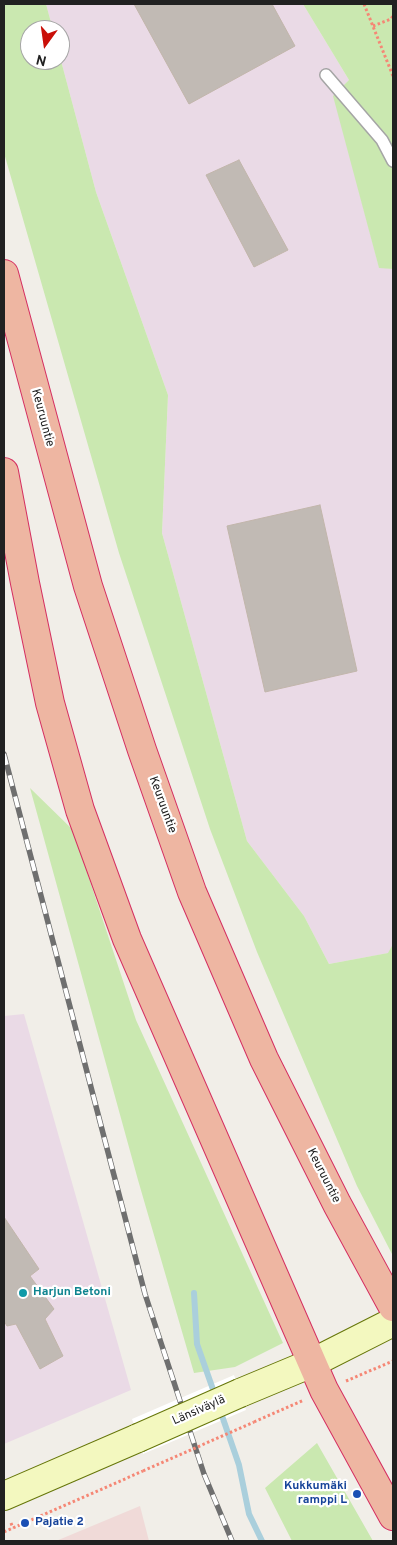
<!DOCTYPE html>
<meta charset="utf-8">
<style>
body{margin:0}
#map{position:relative;width:397px;height:1545px;overflow:hidden;background:#f1eee8;font-family:Overpass,sans-serif}
canvas{display:block}
.frame{position:absolute;inset:0;border:5px solid #212121;pointer-events:none}
.north{position:absolute;left:20px;top:20px;width:50px;height:50px;box-sizing:border-box;background:#fff;border:1px solid #a6a6a6;border-radius:50%;rotate:194deg;font-size:14px;font-weight:700;line-height:20px;text-align:center;color:#212121}
.north::after{content:'';display:block;margin:auto;width:18px;height:22px;background:#ca0f08;clip-path:polygon(50% 0,100% 100%,50% 72%,0 100%)}
</style>
<div id="map">
<canvas width="397" height="1545"></canvas>
<div class="frame"></div>
<div class="north">N</div>
</div>
<script>
const c = document.querySelector('canvas').getContext('2d');
c.lineJoin = 'round';
function fill(path, color) { c.fillStyle = color; c.fill(path, 'evenodd'); }
const poly = rows => new Path2D(rows.map(r => 'M' + r).join(''));
function trace(path, color, width, dash) { c.strokeStyle = color; c.lineWidth = width; c.lineCap = dash ? 'butt' : 'round'; c.setLineDash(dash || []); c.stroke(path); }
function label(font, color, halo, rows, align = 'center') {
  c.font = font + ' Overpass,sans-serif'; c.lineWidth = 4.5; c.setLineDash([]); c.textBaseline = 'middle'; c.strokeStyle = halo; c.fillStyle = color; for (const [text, x, y, turn = 0] of rows) {
    c.save(); c.translate(x, y); c.rotate((+turn || 0) * Math.PI / 180); c.textAlign = isNaN(turn) ? turn : align; if (halo) c.strokeText(text, 0, 0); c.fillText(text, 0, 0); c.restore();
  }
}
const commercial = poly([
 [140,1506,149,1541,56,1541]
]);
const industrial = poly([
 [46,4,303,4,349,80,334,96,379,267,393,269,393,944,389,953,329,964,304,916,247,841,162,533,168,395,96,192,60,57,60,30,53,30],
 [24,1014,131,1390,4,1444,4,1016]
]);
const grass = poly([
 [4,4,46,4,53,30,30,30,30,60,60,60,60,57,96,192,168,395,162,533,247,841,304,916,329,964,388,953,393,944,393,1256,357,1186,257,952,210,829,119,553,4,153],
 [303,4,393,4,393,269,379,268,333,96,349,80],
 [30,788,73,830,136,1020,283,1343,235,1367,194,1373,138,1180],
 [317,1443,373,1541,292,1541,265,1488]
]);
const pier = poly([
 [234,1375,246,1410,143,1454,132,1419]
]);
const stream = poly([
 [194,1293,197,1344,216,1398],
 [220,1410,239,1465,249,1514,262,1541]
]);
const building = poly([
 [134,4,272,4,295,46,189,104,134,4],
 [239,160,288,250,254,267,206,175,239,160],
 [320,505,357,671,265,692,227,526,320,505],
 [4,1217,39,1269,30,1276,54,1309,45,1319,63,1356,40,1369,16,1324,7,1326,4,1321,4,1217]
]);
const path = poly([
 [364,4,393,76],
 [373,26,391,19,393,16],
 [346,1381,393,1361],
 [254,1422,304,1400],
 [11,1523,13,1528],
 [4,1532,143,1471]
]);
const service = poly([
 [326,75,382,140,393,161]
]);
const secondary = poly([
 [240,1393,312,1363,393,1322],
 [4,1496,138,1438]
]);
const trunk = poly([
 [4,274,88,586,142,750,192,892,264,1059,337,1204,393,1307],
 [4,472,25,583,50,703,80,810,127,939,324,1390,393,1516]
]);
const rail = poly([
 [4,754,145,1294,204,1474,232,1541]
]);
const pathBridge = poly([
 [143,1471,254,1422]
]);
const secondaryBridge = poly([
 [138,1438,240,1393]
]);
const markers = [
 [23,1293,5,"#0f9aa8"],
 [357,1494,5,"#1a4fb4"],
 [25,1523,5,"#1a4fb4"]
];
const streetNames = [
 ["Keuruuntie",42,418,75],
 ["Keuruuntie",162,805,70],
 ["Keuruuntie",323,1176,63],
 ["Länsiväylä",199,1411,-24]
];
const cultureNames = [
 ["Harjun Betoni",33,1293]
];
const transitNames = [
 ["Kukkumäki",347,1487],
 ["ramppi L",347,1501],
 ["Pajatie 2",35,1523,"left"]
];
fill(commercial, '#f0dad8');
fill(industrial, '#eadae6');
fill(grass, '#cae8b0');
fill(pier, '#fff');
trace(stream, '#aacfdc', 6);
fill(building, '#c1bab4');
trace(building, '#c2b6ab', 1);
trace(service, '#a5a5a5', 14);
trace(secondary, '#667609', 30);
trace(trunk, '#d52f61', 30);
trace(path, '#f58775', 3, [2.5, 2.5]);
trace(service, '#fff', 11);
trace(secondary, '#f3f8bf', 28);
trace(trunk, '#eeb6a2', 28);
trace(rail, '#6f6f6f', 5.5);
trace(rail, '#fff', 4, [11]);
trace(secondaryBridge, '#667609', 30, []);
trace(pathBridge, '#f58775', 3, [2.5, 2.5]);
trace(secondaryBridge, '#f3f8bf', 28);
for (const [x, y, r, color] of markers) { const dot = new Path2D(); dot.arc(x, y, r, 0, 2 * Math.PI); c.fillStyle = color; c.fill(dot); trace(dot, '#fff', 2); }
label('12px', '#212121', '#fff', streetNames);
label('bold 12px', '#0d838f', '#fff', cultureNames, 'left');
label('bold 12px', '#164399', '#fff', transitNames, 'right');
</script>
